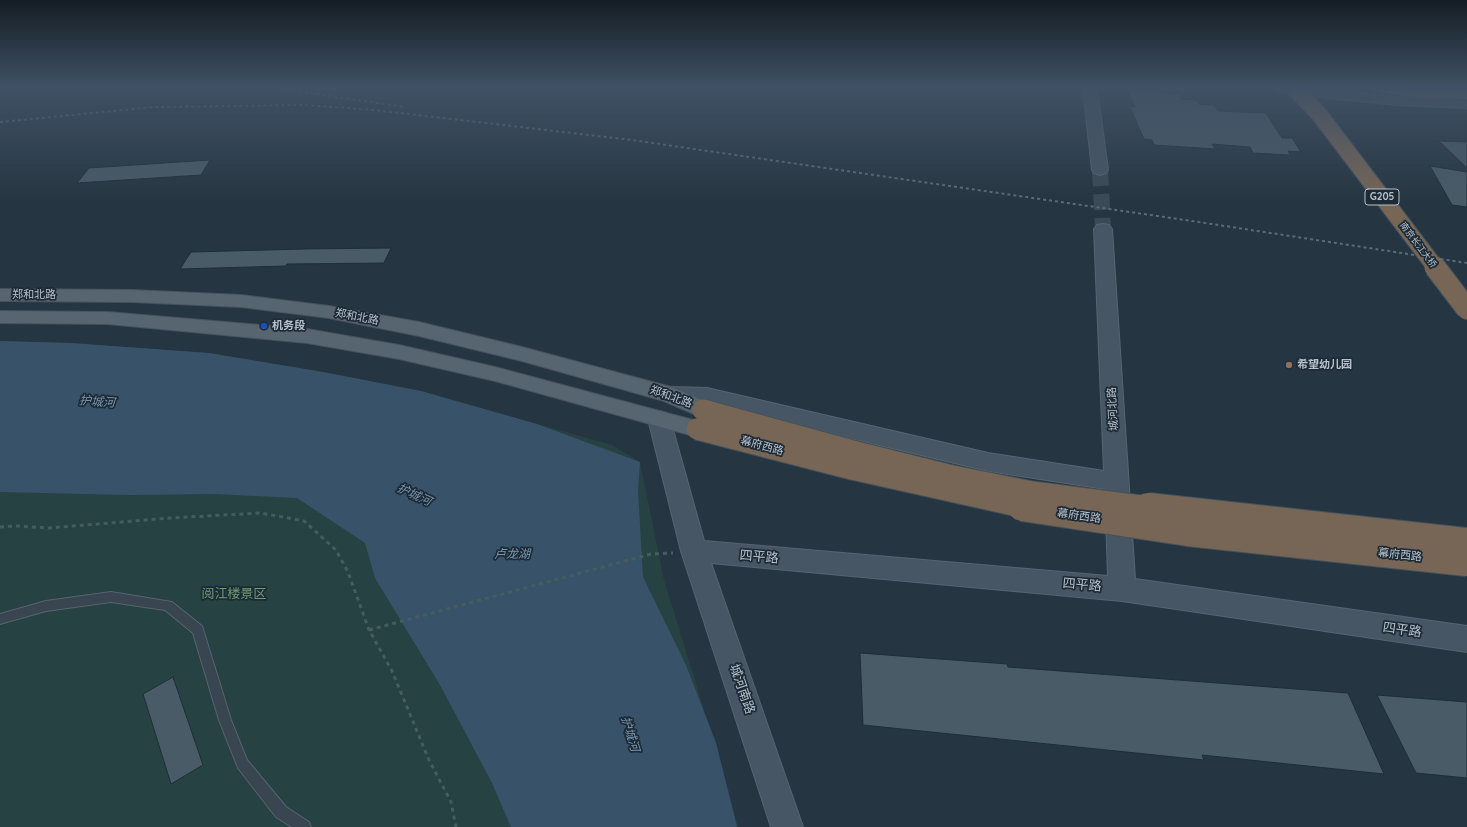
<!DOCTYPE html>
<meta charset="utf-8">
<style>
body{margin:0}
canvas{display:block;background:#253541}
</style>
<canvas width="1467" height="827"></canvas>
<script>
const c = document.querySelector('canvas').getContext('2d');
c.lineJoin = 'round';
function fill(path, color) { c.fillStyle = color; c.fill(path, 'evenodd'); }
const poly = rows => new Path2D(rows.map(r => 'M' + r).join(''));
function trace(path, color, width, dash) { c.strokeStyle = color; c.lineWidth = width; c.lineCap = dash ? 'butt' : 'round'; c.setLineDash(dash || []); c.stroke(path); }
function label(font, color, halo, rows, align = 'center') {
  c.font = font + ' Quicksand,"Noto Sans SC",sans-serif'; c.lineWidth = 3.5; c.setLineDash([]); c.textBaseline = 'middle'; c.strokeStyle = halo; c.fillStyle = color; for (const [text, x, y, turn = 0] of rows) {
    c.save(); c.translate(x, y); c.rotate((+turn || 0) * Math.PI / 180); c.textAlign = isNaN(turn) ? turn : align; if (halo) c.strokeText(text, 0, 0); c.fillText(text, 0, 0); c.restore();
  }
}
const green = poly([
 [0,341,71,343,209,353,323,372,421,391,537,424,612,445,640,462,664,580,706,716,716,743,738,827,0,827]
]);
const water = poly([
 [0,341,71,343,209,353,323,372,421,391,537,424,640,462,638,490,643,577,686,665,716,743,737,827,511,827,492,783,440,685,375,578,365,543,297,498,215,494,129,495,0,492]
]);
const building = poly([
 [1126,88,1159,88,1161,93,1179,94,1181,99,1197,100,1199,104,1214,105,1218,111,1266,113,1282,138,1292,138,1301,152,1288,151,1290,155,1253,153,1250,147,1212,144,1215,149,1154,145,1152,140,1144,139,1130,107,1135,107,1126,88],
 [1439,141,1467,142,1467,168,1439,141],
 [210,160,201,175,77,183,89,168,210,160],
 [1430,166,1467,172,1467,207,1452,205,1430,166],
 [391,248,384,263,287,264,286,266,180,269,191,252,304,249,391,248],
 [860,653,1007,664,1008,667,1348,693,1384,774,1202,755,1204,760,863,725,860,653],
 [173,677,203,765,171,784,143,694,173,677],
 [1377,695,1467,702,1467,778,1416,773,1377,695]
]);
const secondaryTunnel = poly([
 [1100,170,1103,229]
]);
const path = poly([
 [0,527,18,526,49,528,170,518,261,513,304,521,336,550,348,572,369,630,392,671,429,760,451,802,456,827],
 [369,630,651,554,673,553]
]);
const lane = poly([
 [111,592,172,602,202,626,231,720,247,760,286,807,309,822,311,827,292,827,276,817,238,768,219,720,193,633,165,610,111,602,46,611,0,624,0,614,46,601,111,592]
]);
const secondary = poly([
 [1083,88,1097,88,1108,170,1106,173,1100,175,1094,173,1092,170,1083,88],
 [1276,88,1312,88,1398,97,1467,100,1467,108,1398,105,1337,99,1283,92,1278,91,1276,88],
 [1103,224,1109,225,1112,229,1135,579,1467,626,1467,652,1122,601,711,563,803,827,771,827,681,551,648,419,651,413,659,411,667,413,670,419,704,541,1108,576,1105,489,988,471,707,404,671,403,663,400,660,395,663,390,671,387,707,388,988,453,1104,471,1094,229,1097,225,1103,224]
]);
const primary = poly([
 [0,289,132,290,241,295,329,306,419,322,522,347,671,387,711,404,714,410,711,416,703,418,664,401,522,361,419,336,329,318,241,307,132,302,0,301,0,289],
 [0,311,108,312,307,329,399,345,495,367,697,421,705,423,708,429,705,435,697,437,495,381,399,359,307,343,108,324,0,323,0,311]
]);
const highway = poly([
 [1372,88,1404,88,1418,90,1467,91,1467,99,1418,98,1379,92,1374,91,1372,88]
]);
const rail = poly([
 [275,88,405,107],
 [0,122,154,107,305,105,374,110,632,140,1192,221,1467,263]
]);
const highwayBridgeFar2 = poly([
 [1294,88,1319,114,1436,268]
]);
const highwayBridgeFar1 = poly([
 [1435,267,1467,309],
 [703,410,856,452,948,475,1032,492,1156,508],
 [697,429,852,469,1027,508]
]);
const highwayBridge = poly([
 [1022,507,1188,532,1467,562],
 [1148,507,1467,542]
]);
const markers = [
 [264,326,4,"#1a4fb4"],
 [1289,365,4,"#8d6e63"]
];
const farStreetnames = [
 ["南京长江大桥",1418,245,53]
];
const shields = [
 [1382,197,34]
];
const shieldNames = [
 ["G205",1382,197]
];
const streetNames = [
 ["郑和北路",34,295],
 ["郑和北路",357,317,11],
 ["郑和北路",671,397,20],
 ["城河北路",1113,409,-93],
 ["幕府西路",762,446,15],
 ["幕府西路",1079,516,8],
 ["幕府西路",1400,555,6]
];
const poiNames = [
 ["机务段",272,326],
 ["希望幼儿园",1297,365]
];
const waterNames = [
 ["护城河",97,402,4],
 ["护城河",414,495,25],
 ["卢龙湖",512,554],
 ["护城河",630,734,73]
];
const nearStreetnames = [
 ["四平路",759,557,5],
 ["四平路",1082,585,5],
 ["四平路",1402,630,8],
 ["城河南路",742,689,71]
];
const nearParknames = [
 ["阅江楼景区",234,594]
];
fill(green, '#274242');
fill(water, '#385369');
fill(building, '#495b67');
trace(building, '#202d38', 1);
trace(secondaryTunnel, '#3b4a56', 16, [16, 8]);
trace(lane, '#57646e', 2);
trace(secondary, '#57646e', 2);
trace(primary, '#46525d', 2);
trace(highway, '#44515b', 2);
trace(path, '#455e5d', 3, [4, 4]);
fill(lane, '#394651');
fill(secondary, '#475664');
fill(primary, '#576571');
fill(highway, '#776656');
trace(rail, '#5b6b78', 2, [3, 3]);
trace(highwayBridgeFar2, '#44515b', 18, []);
trace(highwayBridgeFar1, '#44515b', 23, []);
trace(highwayBridge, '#44515b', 30, []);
trace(highwayBridgeFar2, '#776656', 16);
trace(highwayBridgeFar1, '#776656', 21);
trace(highwayBridge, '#776656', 28);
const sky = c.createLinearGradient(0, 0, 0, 203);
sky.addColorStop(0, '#141d24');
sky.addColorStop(0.43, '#405165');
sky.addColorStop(1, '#40516500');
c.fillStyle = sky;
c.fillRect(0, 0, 1467, 203);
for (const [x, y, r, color] of markers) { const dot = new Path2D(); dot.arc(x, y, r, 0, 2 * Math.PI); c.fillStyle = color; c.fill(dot); trace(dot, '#1e2b36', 1.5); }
label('9px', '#b6c1cb', '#1e2b36', farStreetnames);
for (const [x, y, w] of shields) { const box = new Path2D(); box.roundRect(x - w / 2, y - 8, w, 16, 3); c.fillStyle = '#1e2b36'; c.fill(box); trace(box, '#b6c1cb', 1); }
label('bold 10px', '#b6c1cb', null, shieldNames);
label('11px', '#b6c1cb', '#1e2b36', streetNames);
label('bold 11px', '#b6c1cb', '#1e2b36', poiNames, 'left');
label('italic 12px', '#7696af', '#1e2b36', waterNames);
label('13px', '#b6c1cb', '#1e2b36', nearStreetnames);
label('13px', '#6d9d71', '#1e2b36', nearParknames);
</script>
